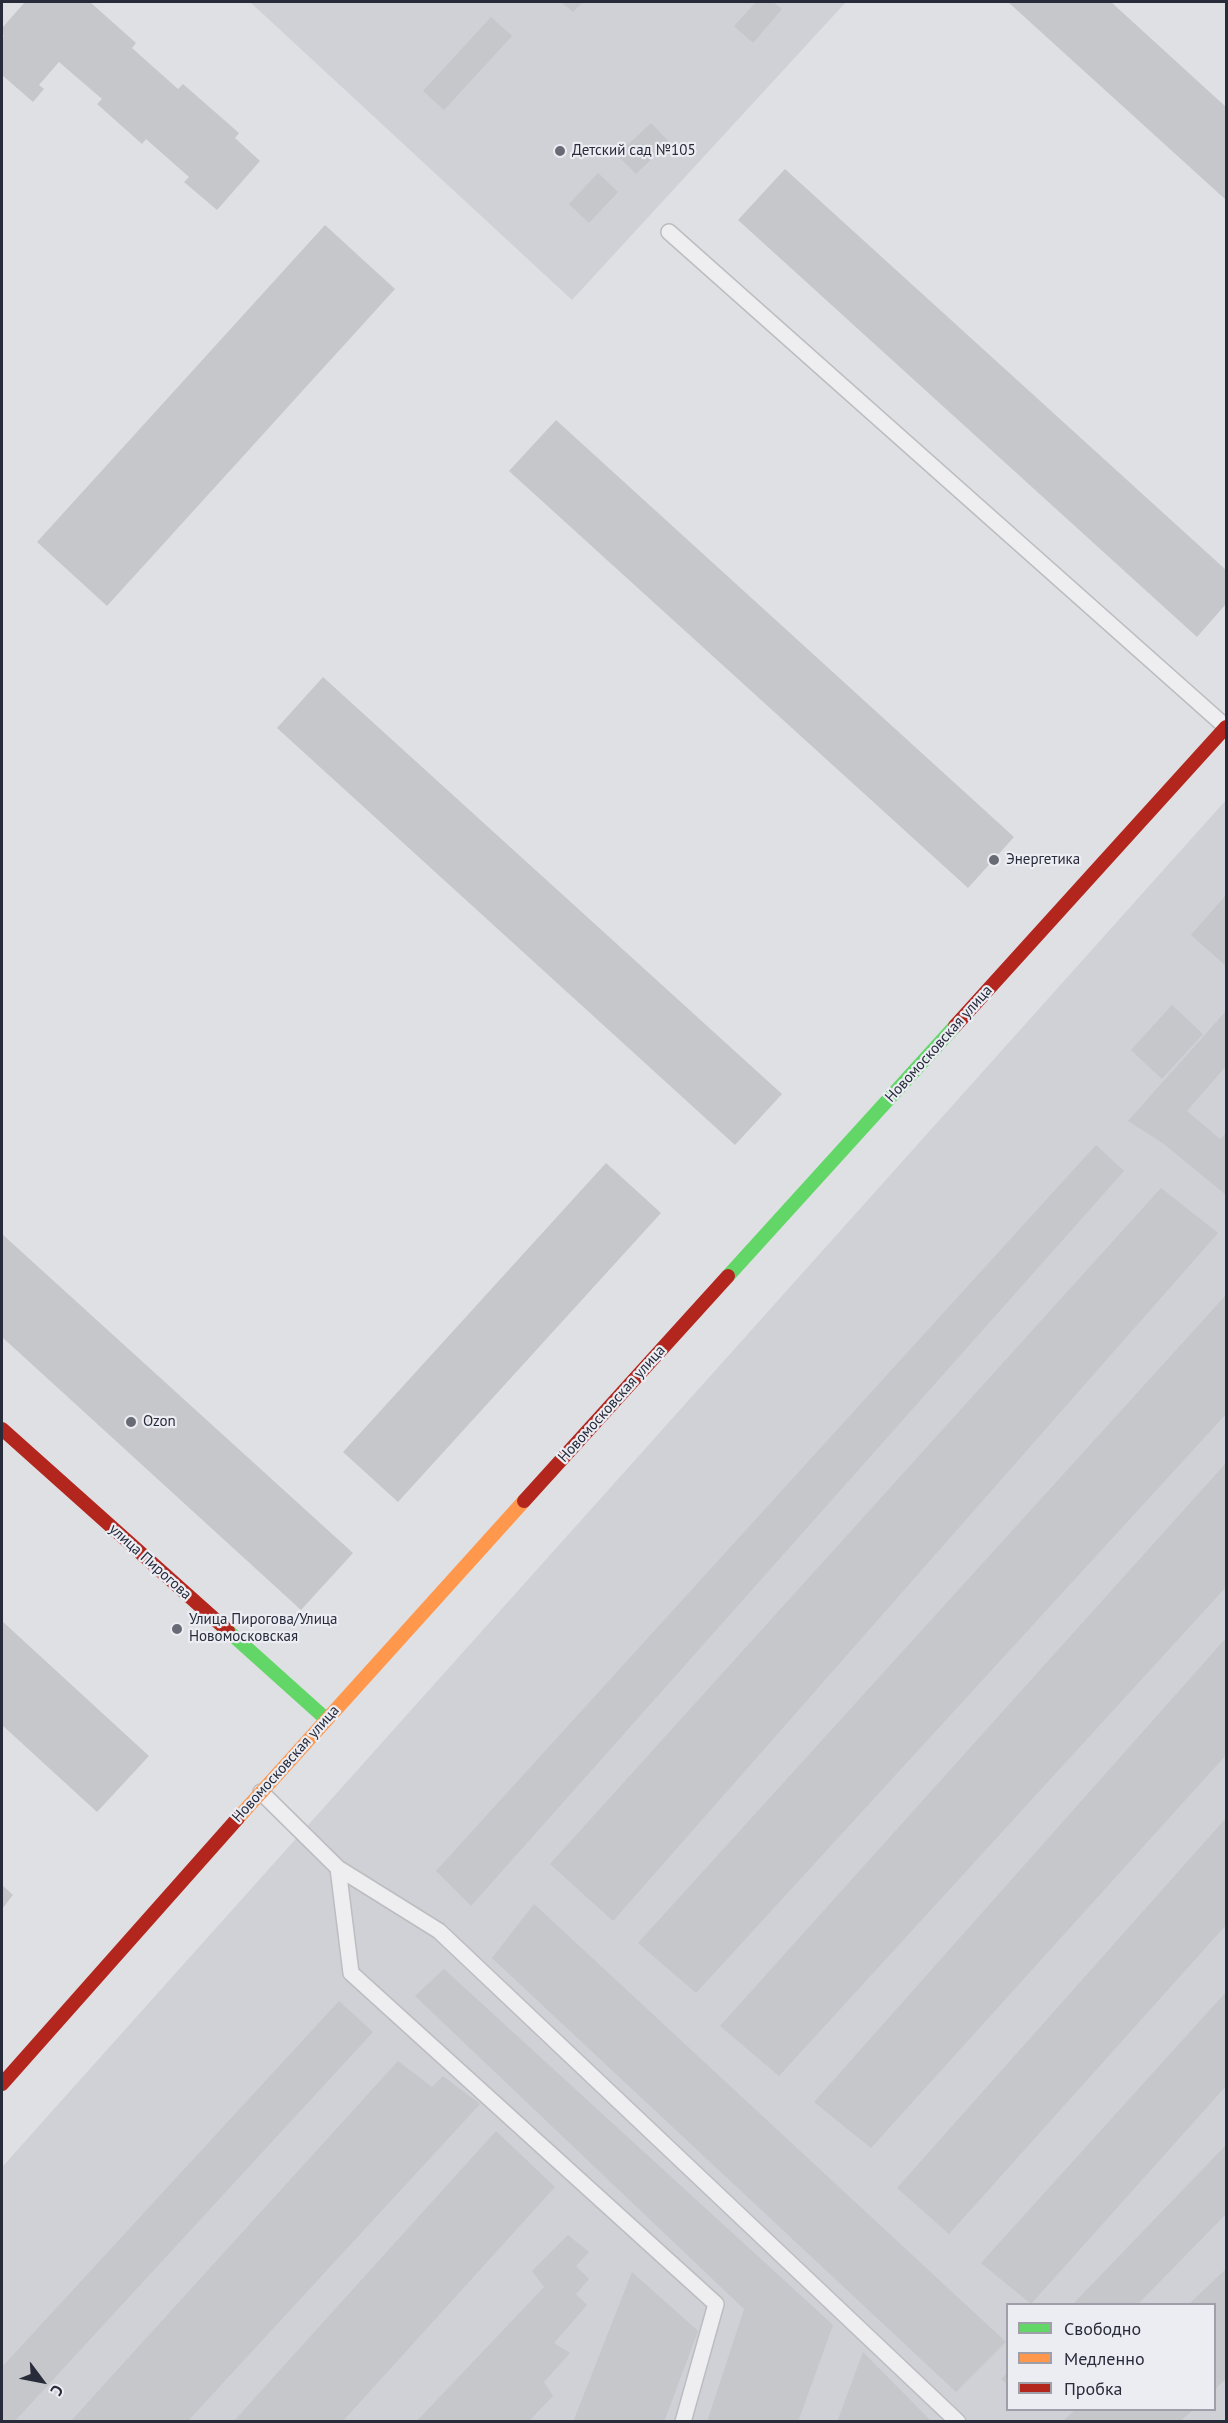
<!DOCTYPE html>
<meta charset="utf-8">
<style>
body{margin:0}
#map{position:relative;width:1228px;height:2423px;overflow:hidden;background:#dfe0e3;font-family:"PT Sans",sans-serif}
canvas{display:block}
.frame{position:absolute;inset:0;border:3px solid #282b3a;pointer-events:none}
.legend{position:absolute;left:1006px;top:2303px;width:210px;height:108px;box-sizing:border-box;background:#ecedf3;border:2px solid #9e9fa9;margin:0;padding:8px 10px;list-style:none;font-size:18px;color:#282b3a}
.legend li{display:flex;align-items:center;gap:12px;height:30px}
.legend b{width:30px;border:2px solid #9e9fa9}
.north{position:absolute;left:12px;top:2351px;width:60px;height:60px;-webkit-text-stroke:4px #ecedf3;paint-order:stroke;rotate:122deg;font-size:16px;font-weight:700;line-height:24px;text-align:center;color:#282b3a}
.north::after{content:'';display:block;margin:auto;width:21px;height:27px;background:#282b3a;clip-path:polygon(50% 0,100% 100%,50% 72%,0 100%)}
</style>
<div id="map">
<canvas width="1228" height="2423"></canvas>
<div class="frame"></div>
<ul class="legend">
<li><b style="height:8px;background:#63d668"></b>Свободно</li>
<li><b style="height:8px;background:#ff974d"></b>Медленно</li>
<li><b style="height:8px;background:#b3261e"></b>Пробка</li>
</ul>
<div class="north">С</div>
</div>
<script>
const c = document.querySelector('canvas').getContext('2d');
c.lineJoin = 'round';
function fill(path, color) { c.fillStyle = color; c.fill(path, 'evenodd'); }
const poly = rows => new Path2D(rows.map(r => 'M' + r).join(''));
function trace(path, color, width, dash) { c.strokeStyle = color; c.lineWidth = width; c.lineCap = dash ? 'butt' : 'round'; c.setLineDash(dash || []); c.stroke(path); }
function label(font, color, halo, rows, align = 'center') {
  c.font = font + ' "PT Sans",sans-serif'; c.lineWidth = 4.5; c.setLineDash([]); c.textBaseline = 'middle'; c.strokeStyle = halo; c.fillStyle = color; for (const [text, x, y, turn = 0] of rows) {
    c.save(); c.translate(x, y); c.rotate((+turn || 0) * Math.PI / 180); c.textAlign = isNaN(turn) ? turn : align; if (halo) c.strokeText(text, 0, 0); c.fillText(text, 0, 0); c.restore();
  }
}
const built = poly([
 [250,2,846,2,572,300],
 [1226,800,1226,2421,2,2421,2,2167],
 [1008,2304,1214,2304,1214,2410,1008,2410]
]);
const building = poly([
 [25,2,90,2,136,43,132,48,178,89,183,84,239,133,235,138,260,161,217,210,184,182,189,177,146,139,142,144,97,104,102,99,59,62,39,85,44,89,33,102,2,75,2,39,4,36,2,33,2,28],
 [561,2,583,2,573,12],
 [756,2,773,2,782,9,753,43,734,26],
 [1008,2,1111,2,1226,107,1226,200],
 [491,17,512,36,444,110,423,91],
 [651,123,669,142,636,174,617,155],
 [785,169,1226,570,1226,604,1197,637,738,220],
 [598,173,618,192,589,223,569,204],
 [325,225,395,289,107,606,37,542],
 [556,420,1014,837,968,888,509,471],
 [323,677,782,1094,735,1145,277,728],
 [1226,895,1226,966,1191,935],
 [1172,1005,1203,1034,1162,1079,1131,1050],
 [1226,1011,1226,1066,1187,1111,1220,1139,1226,1133,1226,1195,1164,1144,1128,1121],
 [1096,1145,1124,1171,471,1906,436,1871],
 [606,1163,661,1213,398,1502,343,1452],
 [1161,1188,1218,1233,613,1921,550,1864],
 [2,1234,353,1553,301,1610,2,1337],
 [1226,1295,1226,1414,696,1993,638,1943],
 [1226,1463,1226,1587,779,2076,720,2026],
 [2,1621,149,1756,97,1812,2,1725],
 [1226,1638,1226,1755,871,2148,814,2102],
 [1226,1818,1226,1925,949,2234,897,2188],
 [2,1885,13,1895,2,1909],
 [534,1904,1006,2342,956,2392,492,1958],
 [444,1969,833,2325,798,2422,707,2422,744,2309,415,1996],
 [1226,1992,1226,2086,1031,2304,981,2263],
 [339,2001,373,2032,14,2422,2,2422,2,2367],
 [398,2061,432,2087,443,2076,480,2104,187,2422,70,2422],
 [496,2131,555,2187,342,2422,233,2422],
 [1226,2145,1226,2214,1138,2304,1073,2304],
 [568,2235,589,2252,576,2266,589,2279,576,2294,587,2305,554,2343,570,2353,544,2382,553,2396,528,2422,416,2422,544,2287,532,2271],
 [1226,2269,1226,2379,1214,2390,1214,2304,1189,2304],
 [632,2272,698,2331,664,2422,573,2422],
 [863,2352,932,2422,837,2422],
 [1008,2372,1008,2385,1001,2379],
 [1075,2410,1193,2410,1179,2422,1062,2422]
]);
const lane = poly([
 [669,232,1226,727],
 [261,1792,338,1868,439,1931,958,2422],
 [338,1868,351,1973,716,2304,683,2422]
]);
const fast = poly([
 [728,1276,955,1026],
 [228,1631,326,1719]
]);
const slow = poly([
 [238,1818,524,1501]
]);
const jam = poly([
 [955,1026,1226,727],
 [2,1429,228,1631],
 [524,1501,728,1276],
 [2,2084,238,1818]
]);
const markers = [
 [560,151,6,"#686a75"],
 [994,860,6,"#686a75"],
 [131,1422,6,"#686a75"],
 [177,1629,6,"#686a75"]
];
const poiNames = [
 ["Детский сад №105",572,151],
 ["Энергетика",1006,860],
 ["Ozon",143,1422],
 ["Улица Пирогова/Улица",189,1620],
 ["Новомосковская",189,1637]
];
const streetNames = [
 ["Новомосковская улица",939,1044,-48],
 ["Новомосковская улица",612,1404,-48],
 ["улица Пирогова",150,1562,42],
 ["Новомосковская улица",286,1764,-48]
];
fill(built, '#cfd1d7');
fill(building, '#c6c7cb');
trace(lane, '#bcbdc0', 18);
trace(lane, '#eeeef0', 15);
trace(fast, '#63d668', 14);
trace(slow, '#ff974d', 14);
trace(jam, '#b3261e', 14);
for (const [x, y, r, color] of markers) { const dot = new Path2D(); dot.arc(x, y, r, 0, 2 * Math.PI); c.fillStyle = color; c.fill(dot); trace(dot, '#ecedf3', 2); }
label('15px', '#282b3a', '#ecedf3', poiNames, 'left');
label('15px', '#282b3a', '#ecedf3', streetNames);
</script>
